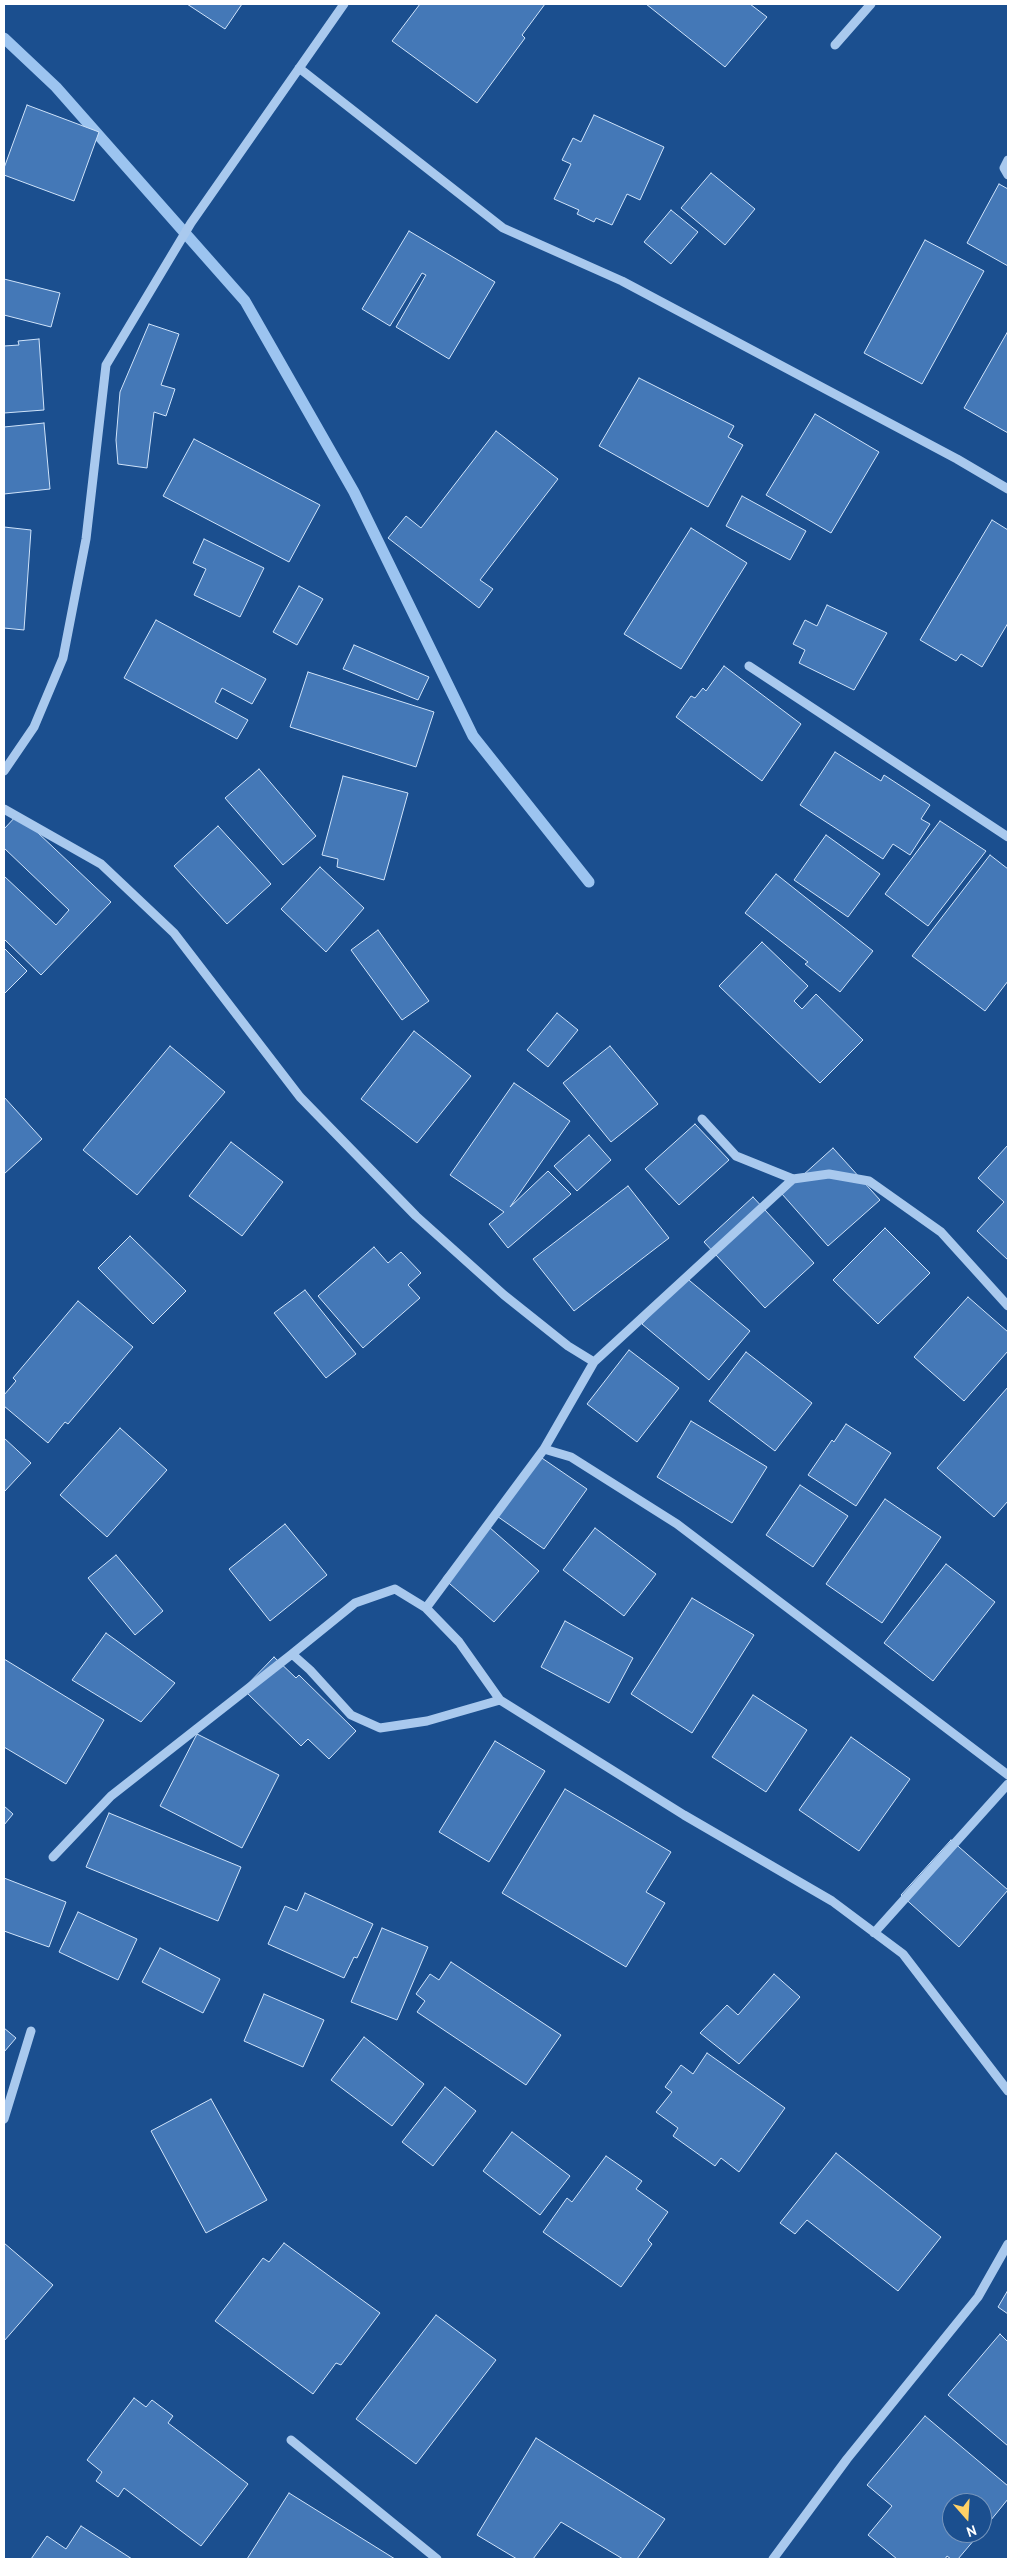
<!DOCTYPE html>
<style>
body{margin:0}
#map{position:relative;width:1012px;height:2563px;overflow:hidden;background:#1b4f8f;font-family:"PT Sans",sans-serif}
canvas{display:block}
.frame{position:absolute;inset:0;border:5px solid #fff;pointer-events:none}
.north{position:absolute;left:942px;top:2493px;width:50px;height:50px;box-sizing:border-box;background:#1b4f8f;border:1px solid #7695bc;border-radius:50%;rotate:161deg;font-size:14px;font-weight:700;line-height:20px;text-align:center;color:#fff}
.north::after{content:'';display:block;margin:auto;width:18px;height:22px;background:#ffd166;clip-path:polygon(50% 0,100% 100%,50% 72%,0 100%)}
</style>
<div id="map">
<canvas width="1012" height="2563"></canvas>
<div class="frame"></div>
<div class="north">N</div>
</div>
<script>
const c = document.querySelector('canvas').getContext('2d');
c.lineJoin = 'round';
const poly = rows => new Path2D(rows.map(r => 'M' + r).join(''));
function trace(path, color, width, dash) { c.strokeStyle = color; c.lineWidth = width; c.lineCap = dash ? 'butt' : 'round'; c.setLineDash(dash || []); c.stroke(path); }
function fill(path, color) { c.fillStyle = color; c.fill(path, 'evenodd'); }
const stream = poly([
 [4,38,56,87,245,301,354,492,473,736,589,882]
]);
const building = poly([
 [187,4,242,4,225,29,187,4],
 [420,4,545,4,522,35,525,38,477,103,392,41,420,4],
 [646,4,750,4,767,17,725,67,646,4],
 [27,105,99,132,74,201,4,175,4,168,27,105],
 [594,115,664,147,640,200,627,194,612,225,596,218,594,222,577,214,579,210,554,199,571,164,562,160,573,138,581,142,594,115],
 [711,173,755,209,725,245,681,208,711,173],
 [999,184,1008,189,1008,266,967,243,999,184],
 [671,210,698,232,671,264,644,242,671,210],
 [409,231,495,282,449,359,396,327,426,275,422,273,390,326,362,309,409,231],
 [925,240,984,271,922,384,864,353,925,240],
 [4,279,60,293,51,327,4,315,4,279],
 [149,324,179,334,161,385,175,389,166,416,154,412,147,468,118,464,116,440,120,392,149,324],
 [1008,331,1008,433,964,408,1008,331],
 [39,339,44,410,4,413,4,346,19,345,18,341,39,339],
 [639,378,734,426,728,437,743,445,708,507,599,446,639,378],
 [815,414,879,452,831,533,766,495,815,414],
 [44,423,50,489,4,494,4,427,44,423],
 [496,431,558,479,480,580,493,589,479,608,388,538,406,516,421,528,496,431],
 [194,439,320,505,289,562,163,496,194,439],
 [742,496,806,531,790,560,726,526,742,496],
 [992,520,1008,530,1008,623,982,667,961,654,956,661,920,640,992,520],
 [4,527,31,530,24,630,4,628,4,527],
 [691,528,747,563,681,669,624,634,691,528],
 [204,539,264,568,240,617,194,595,206,569,193,563,204,539],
 [299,586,323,599,297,645,273,632,299,586],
 [827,605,887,633,854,690,799,663,805,650,793,644,805,620,817,626,827,605],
 [156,620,266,679,252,704,222,688,215,702,248,720,237,739,124,678,156,620],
 [354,645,429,677,418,700,343,669,354,645],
 [724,666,801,724,762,781,676,717,691,696,695,698,703,688,706,691,724,666],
 [308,672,434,712,416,767,290,727,308,672],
 [835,752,881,781,884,775,930,805,921,819,930,824,910,855,893,844,883,859,800,805,835,752],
 [259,769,316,836,283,865,225,798,259,769],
 [343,776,408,793,384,880,337,867,338,859,322,855,343,776],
 [18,814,111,902,41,975,4,939,4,876,56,925,69,910,4,848,4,829,18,814],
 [940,821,986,851,928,926,885,894,940,821],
 [218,826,271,884,227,924,174,866,218,826],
 [826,835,880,874,848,917,794,880,826,835],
 [990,855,1008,869,1008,981,985,1011,912,956,990,855],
 [320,867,364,908,326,952,281,909,320,867],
 [776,874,873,951,840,992,805,964,808,962,745,913,776,874],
 [378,930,429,1001,402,1020,351,950,378,930],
 [762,942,808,986,794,1001,802,1009,816,994,863,1040,820,1083,719,986,762,942],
 [4,948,27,971,4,994,4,948],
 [557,1013,578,1030,548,1067,527,1050,557,1013],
 [414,1031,471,1076,417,1143,361,1099,414,1031],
 [170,1046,225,1092,137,1195,83,1150,170,1046],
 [610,1046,658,1104,611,1142,563,1083,610,1046],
 [514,1083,570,1121,510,1207,548,1171,571,1194,508,1248,489,1224,504,1212,450,1175,514,1083],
 [4,1097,42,1139,4,1174,4,1097],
 [695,1124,729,1160,679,1205,645,1169,695,1124],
 [589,1135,611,1160,577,1191,554,1166,589,1135],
 [231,1142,283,1182,242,1236,189,1196,231,1142],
 [1008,1145,1008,1260,977,1231,1004,1202,978,1178,1008,1145],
 [833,1148,880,1200,828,1246,782,1194,833,1148],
 [628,1186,669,1238,574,1311,533,1259,628,1186],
 [753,1197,814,1263,765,1308,704,1242,753,1197],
 [885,1228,930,1273,878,1324,833,1280,885,1228],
 [130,1236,186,1291,153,1324,98,1268,130,1236],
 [374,1247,388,1263,401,1252,421,1273,408,1285,420,1298,363,1348,318,1296,374,1247],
 [684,1276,750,1331,709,1380,642,1324,684,1276],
 [305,1290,356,1354,326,1378,274,1313,305,1290],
 [968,1297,1008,1332,1008,1351,964,1401,914,1357,968,1297],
 [78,1301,133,1347,68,1424,65,1422,48,1443,4,1406,4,1395,16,1381,13,1378,78,1301],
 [629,1350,679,1388,637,1442,587,1404,629,1350],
 [746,1352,812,1403,775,1451,709,1401,746,1352],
 [1008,1387,1008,1501,994,1517,937,1468,1008,1387],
 [691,1421,767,1467,732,1523,657,1477,691,1421],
 [846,1424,891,1453,856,1506,808,1475,832,1440,834,1442,846,1424],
 [120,1428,167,1470,107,1537,60,1495,120,1428],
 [4,1438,31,1463,4,1492,4,1438],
 [536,1454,587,1489,544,1549,494,1514,536,1454],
 [800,1485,848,1516,813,1567,766,1535,800,1485],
 [885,1499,941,1537,882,1623,826,1584,885,1499],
 [285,1524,327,1575,270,1621,229,1569,285,1524],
 [489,1527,539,1571,494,1622,443,1578,489,1527],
 [595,1528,656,1574,624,1616,563,1570,595,1528],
 [116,1555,163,1611,135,1635,88,1578,116,1555],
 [946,1564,995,1602,933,1681,884,1643,946,1564],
 [692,1598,754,1635,692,1733,631,1694,692,1598],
 [565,1621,633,1658,609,1703,541,1667,565,1621],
 [106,1633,175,1683,141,1722,72,1680,106,1633],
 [274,1657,296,1678,299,1675,356,1731,329,1759,308,1739,301,1746,243,1689,274,1657],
 [4,1659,104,1720,66,1784,4,1747,4,1659],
 [753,1695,807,1730,766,1792,712,1757,753,1695],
 [197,1734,279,1775,242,1848,160,1806,197,1734],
 [851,1737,910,1779,859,1851,799,1810,851,1737],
 [495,1741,545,1771,489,1862,439,1832,495,1741],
 [565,1789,671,1852,646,1892,665,1903,626,1967,502,1893,565,1789],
 [4,1806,13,1814,4,1825,4,1806],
 [109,1813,241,1867,218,1921,86,1867,109,1813],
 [951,1840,1008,1890,959,1947,901,1895,951,1840],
 [4,1878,66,1902,49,1947,4,1931,4,1878],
 [305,1893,373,1924,357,1958,354,1957,344,1978,268,1944,285,1906,297,1911,305,1893],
 [78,1912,137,1939,118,1980,59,1952,78,1912],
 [382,1928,428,1947,397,2020,351,2002,382,1928],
 [160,1948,220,1979,203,2013,142,1982,160,1948],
 [451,1962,561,2035,526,2085,417,2012,425,2001,416,1994,430,1974,439,1980,451,1962],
 [774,1974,800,1997,739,2064,700,2033,727,2005,738,2015,774,1974],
 [264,1994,324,2020,303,2067,244,2041,264,1994],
 [4,2028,16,2038,4,2052,4,2028],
 [364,2037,424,2084,392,2126,331,2080,364,2037],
 [707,2053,785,2108,739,2172,721,2158,715,2166,673,2136,678,2128,656,2112,672,2092,665,2087,681,2065,693,2074,707,2053],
 [445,2087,476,2111,433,2166,402,2142,445,2087],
 [211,2099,267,2200,206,2233,151,2131,211,2099],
 [512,2132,570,2176,540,2215,483,2171,512,2132],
 [836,2153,941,2237,898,2291,807,2220,795,2234,780,2223,836,2153],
 [606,2156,642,2181,636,2189,668,2212,648,2240,652,2244,621,2287,543,2232,567,2198,572,2202,606,2156],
 [4,2243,53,2285,4,2341,4,2243],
 [284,2243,380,2313,341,2365,336,2363,313,2394,215,2321,263,2258,269,2262,284,2243],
 [1008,2290,1008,2314,998,2307,1008,2290],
 [436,2315,496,2360,416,2464,356,2419,436,2315],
 [1000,2334,1008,2342,1008,2446,948,2395,1000,2334],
 [134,2398,146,2407,152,2400,173,2416,168,2423,248,2484,201,2546,124,2488,118,2497,96,2481,102,2472,87,2460,134,2398],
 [925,2416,1008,2486,1008,2499,982,2531,982,2503,952,2503,952,2533,980,2533,958,2559,951,2559,947,2556,945,2559,897,2559,868,2535,892,2506,867,2485,925,2416],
 [536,2438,665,2519,637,2559,623,2559,561,2522,533,2559,517,2559,477,2535,536,2438],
 [289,2493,395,2559,247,2559,289,2493],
 [81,2526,132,2559,31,2559,47,2536,66,2549,81,2526]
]);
const minor = poly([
 [835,45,871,4],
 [299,68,503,228,622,281,957,459,1008,489],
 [1008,160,1004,168,1008,175],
 [749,666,1008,837],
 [4,771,34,727,63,658,86,539,106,365,191,223,344,4],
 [4,809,101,864,174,933,300,1097,416,1216,504,1295,568,1346,594,1362],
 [702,1119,736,1156,793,1179,829,1174,869,1181,941,1232,1008,1306],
 [544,1449,571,1457,677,1524,1008,1775],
 [426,1608,544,1449,594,1362,793,1179],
 [292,1654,355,1603,395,1589,426,1608,459,1642,500,1700,684,1815,832,1901,903,1954,1008,2091],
 [53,1857,111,1796,292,1654,310,1670,351,1715,380,1728,427,1721,500,1700],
 [874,1933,1008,1784],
 [4,2119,31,2031],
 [291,2440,437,2559],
 [773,2559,847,2459,978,2297,1008,2244]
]);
trace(stream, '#9cc4f0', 11);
fill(building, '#4478b7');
trace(building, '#cfe3fa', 1);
trace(minor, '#a9c9ee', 9);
</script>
